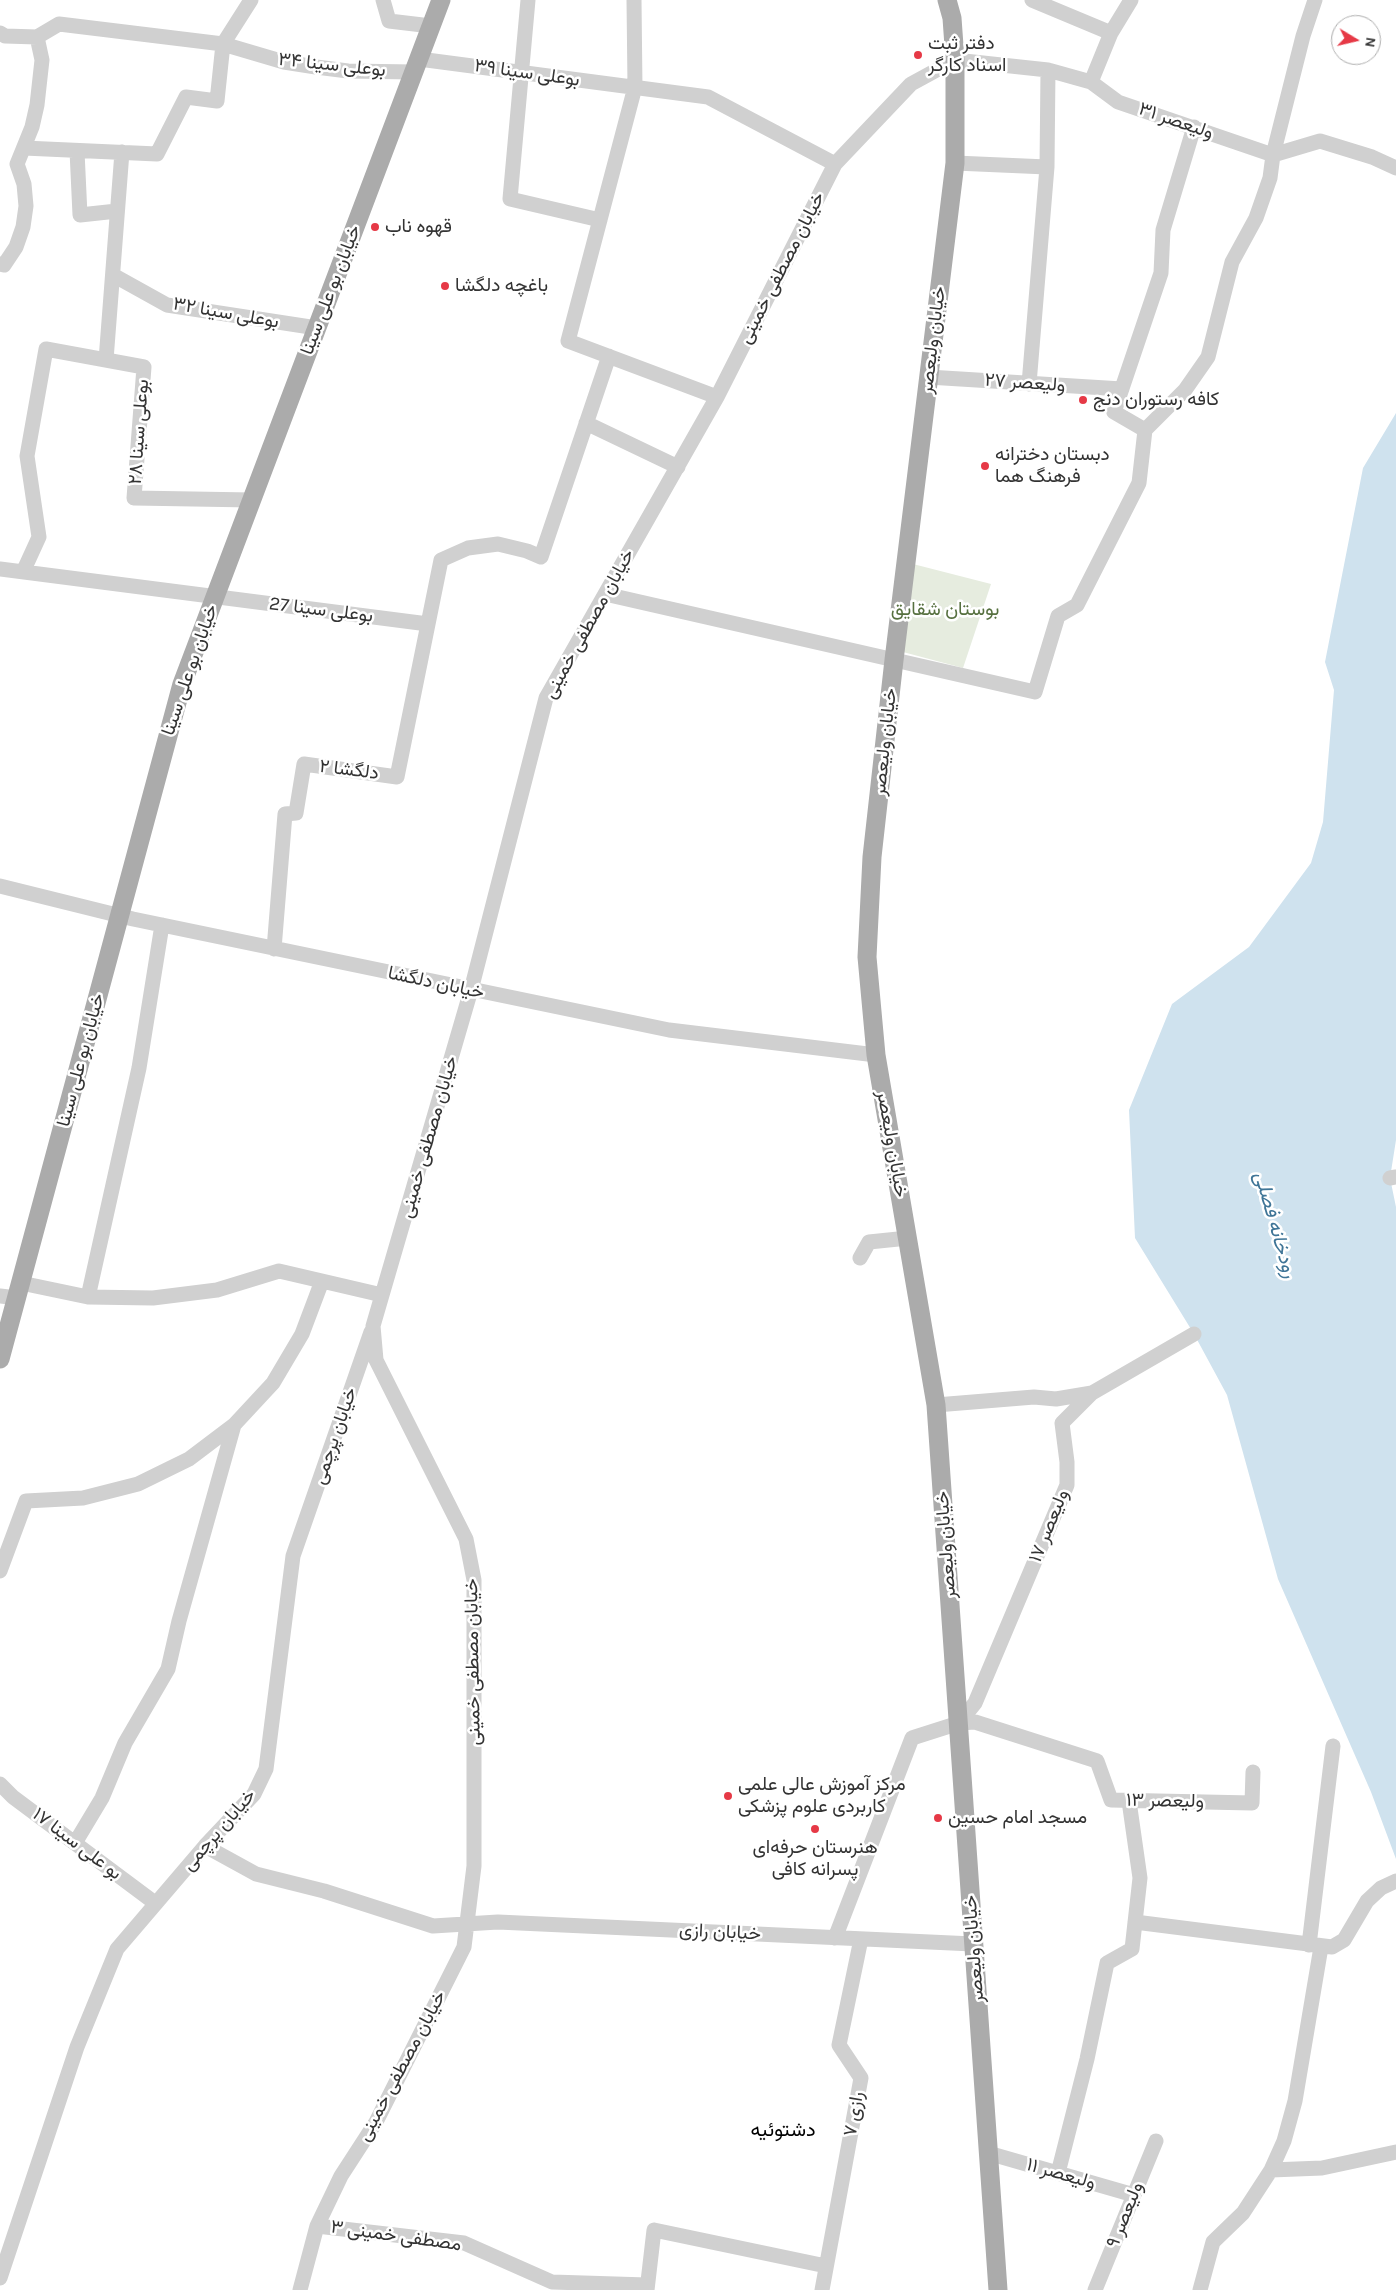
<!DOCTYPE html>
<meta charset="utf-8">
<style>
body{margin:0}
#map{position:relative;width:1396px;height:2290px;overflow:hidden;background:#fff;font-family:Karla,sans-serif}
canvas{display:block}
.north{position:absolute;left:1331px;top:15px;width:50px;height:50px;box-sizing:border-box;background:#fff;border:1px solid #adadad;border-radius:50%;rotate:99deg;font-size:14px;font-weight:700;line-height:20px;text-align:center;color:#333}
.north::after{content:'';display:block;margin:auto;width:18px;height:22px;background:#e63946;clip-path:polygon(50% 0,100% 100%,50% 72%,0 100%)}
</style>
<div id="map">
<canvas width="1396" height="2290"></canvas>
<div class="north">N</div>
</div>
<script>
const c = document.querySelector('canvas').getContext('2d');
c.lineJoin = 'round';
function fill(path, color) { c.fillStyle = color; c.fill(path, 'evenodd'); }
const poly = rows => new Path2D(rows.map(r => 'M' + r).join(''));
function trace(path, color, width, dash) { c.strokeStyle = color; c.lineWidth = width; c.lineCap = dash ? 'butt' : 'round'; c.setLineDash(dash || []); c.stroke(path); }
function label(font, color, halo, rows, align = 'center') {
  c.font = font + ' Karla,Vazirmatn,sans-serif'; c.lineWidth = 5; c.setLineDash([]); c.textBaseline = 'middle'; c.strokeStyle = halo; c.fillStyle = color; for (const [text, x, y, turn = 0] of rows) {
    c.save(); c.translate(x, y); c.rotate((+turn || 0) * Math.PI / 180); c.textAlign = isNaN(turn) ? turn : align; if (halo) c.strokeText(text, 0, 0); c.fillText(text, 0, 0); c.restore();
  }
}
const green = poly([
 [913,564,991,584,963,668,903,652]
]);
const water = poly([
 [1396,413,1396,1140,1390,1178,1396,1207,1396,1859,1371,1792,1278,1579,1227,1395,1194,1334,1135,1238,1129,1110,1172,1004,1249,947,1311,863,1323,822,1334,690,1325,662,1363,468]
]);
const minor = poly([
 [383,0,389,21,431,26],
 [528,0,510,199,600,220],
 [634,0,635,87,568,341,717,397],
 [1032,0,1111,33,1131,0],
 [0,33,5,36,37,37],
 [37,37,59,24,223,44,284,62,316,67,348,71,414,72],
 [419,59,708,97,835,164],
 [1091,82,1111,33],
 [24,148,157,154,186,97,217,101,223,44,251,0],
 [77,151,80,215,117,211],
 [955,163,1047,167],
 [0,264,4,265,16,247,23,227,26,206,24,184,17,164,32,127,37,105,42,60,37,37],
 [113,275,167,305,317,328],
 [106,360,122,152],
 [928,377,1122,389],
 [1029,384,1047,167,1048,70],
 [586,423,678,467],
 [1145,430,1185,390,1208,357,1232,262,1256,218,1270,178,1273,155,1303,36,1315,0],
 [0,569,428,624],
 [23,572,39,537,27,456,46,349,144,367,134,498,252,500],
 [605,594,1035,692,1058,616,1077,605,1139,483,1145,430,1114,412,1161,273,1163,230,1194,127],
 [0,886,133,919,669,1030,876,1055],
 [274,949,285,814,296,813,304,764,397,777,441,560,468,548,498,544,527,551,541,557,609,356],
 [1390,1178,1396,1177],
 [860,1258,869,1242,908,1238],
 [21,1283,88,1297,153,1298,217,1290,279,1271,382,1295],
 [0,1296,17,1298],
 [88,1297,139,1068,162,925],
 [1092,1393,1194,1334],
 [936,1405,1034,1397,1056,1399,1092,1393,1062,1423,1067,1462,1067,1485,975,1703,959,1723],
 [0,1571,26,1501,83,1498,138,1484,189,1459,234,1425,273,1383,302,1334,322,1281],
 [0,1784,13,1797,155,1903],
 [75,1843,102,1798,125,1743,168,1669,179,1621,234,1425],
 [205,1846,256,1874,324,1891,433,1926,498,1922,973,1944],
 [1135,1922,1332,1947,1344,1940,1367,1901,1381,1888,1396,1881],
 [835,1938,912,1738,959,1723,975,1722,1097,1761,1111,1800,1252,1803,1253,1772],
 [1309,1945,1333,1746],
 [988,2153,1134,2195],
 [1271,2170,1322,2168,1396,2152],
 [1058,2173,1087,2059,1107,1963,1132,1949,1140,1878,1129,1801],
 [317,2226,464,2243,552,2282,647,2285],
 [0,2278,77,2047,117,1949,205,1846,254,1794,266,1769,293,1556,371,1332],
 [300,2290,317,2226,341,2176,376,2122,464,1947,474,1866,474,1580,466,1539,376,1360,373,1326,471,990,546,698,717,397,835,164,911,84,955,60,1048,70,1091,82,1118,102,1273,155,1320,141,1372,157,1396,168],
 [647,2290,654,2230,826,2266],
 [822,2290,861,2078,839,2045,861,1939],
 [1095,2290,1156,2141],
 [1200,2290,1213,2242,1243,2213,1271,2170,1284,2141,1295,2101,1321,1947]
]);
const major = poly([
 [947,0,952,18,955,60,955,163,894,660,872,857,867,957,876,1055,936,1405,998,2290],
 [0,1359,182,684,441,0]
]);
const markers = [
 [918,55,5,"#e63946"],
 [375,227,5,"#e63946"],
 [445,286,5,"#e63946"],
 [1083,400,5,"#e63946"],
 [985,466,5,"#e63946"],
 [728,1796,5,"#e63946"],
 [938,1818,5,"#e63946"],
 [815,1829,5,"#e63946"]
];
const poiNames = [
 ["دفتر ثبت",928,44],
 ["اسناد کارگر",928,66],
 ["قهوه ناب",385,227],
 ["باغچه دلگشا",455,286],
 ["کافه رستوران دنج",1093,400],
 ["دبستان دخترانه",995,455],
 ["فرهنگ هما",995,477],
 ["مرکز آموزش عالی علمی",738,1785],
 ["کاربردی علوم پزشکی",738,1807],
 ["مسجد امام حسین",948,1818],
 ["هنرستان حرفه‌ای",815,1848,"center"],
 ["پسرانه کافی",815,1870,"center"]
];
const streetNames = [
 ["بوعلی سینا ۳۴",332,65,6],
 ["بوعلی سینا ۳۹",527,73,8],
 ["ولیعصر ۳۱",1176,121,19],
 ["خیابان مصطفی خمینی",782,268,-63],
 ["خیابان بو علی سینا",331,290,-69],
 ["بوعلی سینا ۳۲",226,313,10],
 ["خیابان ولیعصر",933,340,-83],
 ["ولیعصر ۲۷",1025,383,4],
 ["بوعلی سینا ۲۸",139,432,-86],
 ["بوعلی سینا 27",321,610,7],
 ["خیابان مصطفی خمینی",589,624,-61],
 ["خیابان بو علی سینا",190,670,-71],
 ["خیابان ولیعصر",885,742,-84],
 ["دلگشا ۲",349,770,7],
 ["خیابان دلگشا",436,983,12],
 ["خیابان بو علی سینا",81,1060,-75],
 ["خیابان مصطفی خمینی",429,1137,-74],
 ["خیابان ولیعصر",892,1144,80],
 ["خیابان پرچمی",335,1436,-71],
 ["ولیعصر ۱۷",1049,1526,-68],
 ["خیابان ولیعصر",946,1545,-94],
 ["خیابان مصطفی خمینی",473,1662,-91],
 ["ولیعصر ۱۳",1165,1801,1],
 ["خیابان پرچمی",219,1830,-49],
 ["بو علی سینا ۱۷",77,1844,37],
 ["خیابان رازی",720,1932,3],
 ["خیابان ولیعصر",974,1949,-94],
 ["خیابان مصطفی خمینی",402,2066,-62],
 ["رازی ۷",854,2114,-80],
 ["ولیعصر ۱۱",1061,2174,16],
 ["ولیعصر ۹",1125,2215,-68],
 ["مصطفی خمینی ۳",396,2236,8]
];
const parkNames = [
 ["بوستان شقایق",945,610]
];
const waterNames = [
 ["رودخانه فصلی",1275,1225,74]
];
const neighbourhoodNames = [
 ["دشتوئیه",783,2130]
];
fill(green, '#e6ecdf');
fill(water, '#cfe2ee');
trace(minor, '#d0d0d0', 15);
trace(major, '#ababab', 19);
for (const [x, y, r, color] of markers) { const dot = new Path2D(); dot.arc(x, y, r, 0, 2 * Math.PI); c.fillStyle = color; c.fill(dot); trace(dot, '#fff', 2); }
label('19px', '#333', '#fff', poiNames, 'left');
label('19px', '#333', '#fff', streetNames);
label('19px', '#56703f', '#fff', parkNames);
label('italic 20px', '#3f7597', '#fff', waterNames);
label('20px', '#000', '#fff', neighbourhoodNames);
</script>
